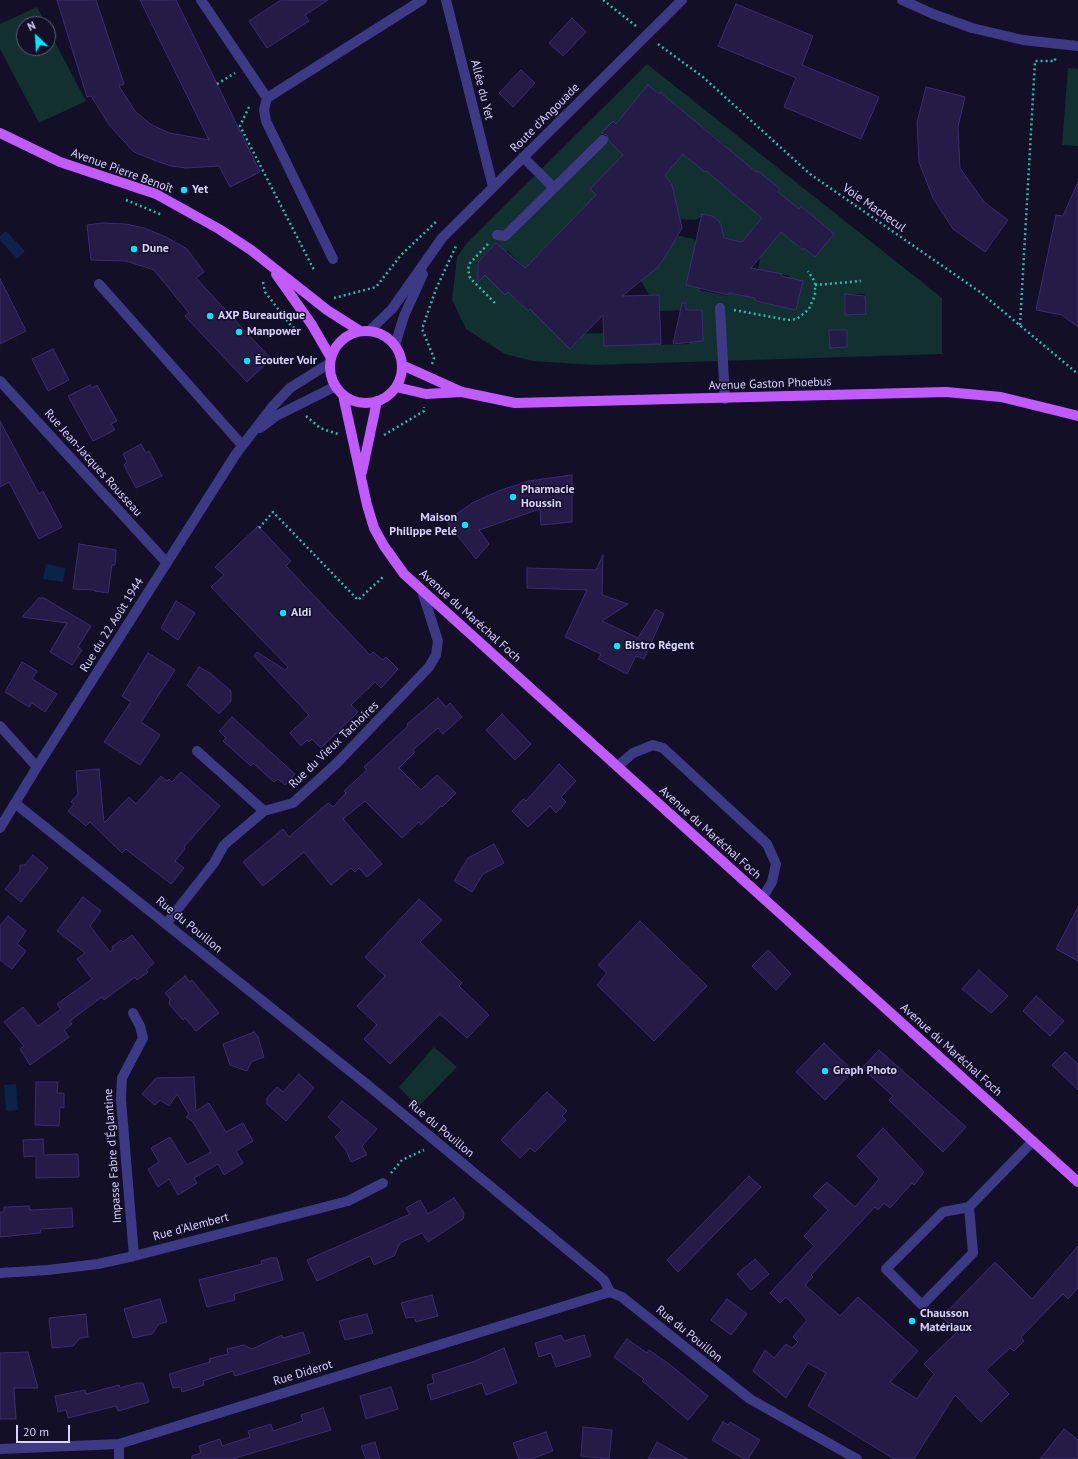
<!DOCTYPE html>
<meta charset="utf-8">
<style>
body{margin:0}
#map{position:relative;width:1078px;height:1459px;overflow:hidden;background:#130f26;font-family:"PT Sans",sans-serif}
canvas{display:block}
.north{position:absolute;left:16px;top:16px;width:40px;height:40px;box-sizing:border-box;background:#130f26;border:1px solid #625e7d;border-radius:50%;rotate:335deg;font-size:11px;font-weight:700;line-height:16px;text-align:center;color:#d9d4ff}
.north::after{content:'';display:block;margin:auto;width:14px;height:18px;background:#00e5ff;clip-path:polygon(50% 0,100% 100%,50% 72%,0 100%)}
.scale{position:absolute;left:16px;top:1425px;width:54px;height:18px;box-sizing:border-box;border:2px solid #d9d4ff;border-top:0;padding-left:5px;font-size:12px;line-height:14px;white-space:nowrap;color:#d9d4ff;-webkit-text-stroke:3px #130f26;paint-order:stroke}
</style>
<div id="map">
<canvas width="1078" height="1459"></canvas>
<div class="north">N</div>
<div class="scale">20 m</div>
</div>
<script>
const c = document.querySelector('canvas').getContext('2d');
c.lineJoin = 'round';
function fill(path, color) { c.fillStyle = color; c.fill(path, 'evenodd'); }
const poly = rows => new Path2D(rows.map(r => 'M' + r).join(''));
function trace(path, color, width, dash) { c.strokeStyle = color; c.lineWidth = width; c.lineCap = dash ? 'butt' : 'round'; c.setLineDash(dash || []); c.stroke(path); }
function label(font, color, halo, rows, align = 'center') {
  c.font = font + ' "PT Sans",sans-serif'; c.lineWidth = 3; c.setLineDash([]); c.textBaseline = 'middle'; c.strokeStyle = halo; c.fillStyle = color; for (const [text, x, y, turn = 0] of rows) {
    c.save(); c.translate(x, y); c.rotate((+turn || 0) * Math.PI / 180); c.textAlign = isNaN(turn) ? turn : align; if (halo) c.strokeText(text, 0, 0); c.fillText(text, 0, 0); c.restore();
  }
}
const green = poly([
 [37,7,46,24,24,24,24,48,48,48,48,29,86,101,39,123,0,49,0,24],
 [647,64,942,298,942,354,593,365,533,361,505,354,466,329,452,300,457,257,467,243],
 [648,85,682,110,680,114,704,128,726,146,705,172,683,154,658,165,672,185,678,210,678,219,695,220,706,215,712,216,721,225,721,237,752,244,752,230,765,214,756,172,758,171,780,189,778,192,799,209,802,206,833,235,815,257,804,248,803,250,781,232,761,254,757,274,762,270,789,276,789,278,803,281,796,309,755,302,755,298,729,293,727,296,700,290,700,288,686,285,697,243,694,239,676,235,665,257,657,268,640,279,649,295,659,295,660,311,688,310,702,312,703,341,689,342,689,344,661,345,660,340,633,345,604,346,604,333,578,334,577,334,581,339,570,349,530,309,528,311,508,292,505,295,485,275,479,275,479,266,476,263,496,243,506,252,508,251,528,271,540,253,552,240,558,245,600,199,590,189,620,158,625,157,601,133,613,121,653,159,630,107],
 [845,294,865,294,865,314,845,315],
 [846,330,847,347,830,347,829,331],
 [1068,68,1078,69,1078,146,1062,145],
 [434,1047,457,1067,418,1107,399,1087]
]);
const water = poly([
 [6,231,25,251,17,259,0,240,0,236],
 [46,564,66,568,63,582,43,579],
 [16,1084,18,1110,6,1111,4,1085]
]);
const building = poly([
 [57,0,96,0,124,84,119,86,135,111,150,124,169,133,209,140,140,0,176,0,260,172,230,187,219,166,186,168,171,166,159,162,134,152,110,126,91,96,87,97,57,0],
 [281,0,328,0,305,15,309,21,267,48,249,21,281,0],
 [736,4,813,36,802,65,879,97,861,139,784,107,796,78,718,46,736,4],
 [572,18,586,32,563,56,549,43,572,18],
 [521,70,535,83,513,107,499,93,521,70],
 [648,85,659,94,660,92,756,172,758,171,780,189,778,192,799,209,801,206,834,234,815,257,804,248,803,250,781,232,751,268,782,274,781,276,803,281,796,310,755,301,755,298,729,293,728,295,686,285,702,214,712,216,718,220,721,225,724,238,742,242,762,218,706,171,705,172,683,154,665,175,672,185,682,228,665,257,657,268,622,296,659,295,661,344,604,346,603,315,570,349,530,309,528,311,508,292,505,295,485,275,478,282,478,262,496,243,525,268,596,195,590,189,623,155,609,141,607,135,601,133,613,121,616,124,648,85],
 [926,87,965,97,958,127,960,168,984,202,1008,220,985,252,953,229,933,198,919,162,917,123,926,87],
 [1078,182,1078,327,1062,315,1036,310,1056,215,1063,216,1078,182],
 [103,223,126,224,144,228,166,237,187,249,204,272,196,278,271,359,247,382,185,316,189,313,154,270,126,261,91,260,87,225,103,223],
 [0,279,26,331,0,344,0,279],
 [845,294,865,296,866,314,845,315,845,294],
 [682,303,686,303,686,310,702,310,703,341,673,344,682,303],
 [829,330,847,330,847,347,830,348,829,330],
 [53,349,69,380,48,391,32,359,53,349],
 [90,385,92,388,97,385,117,421,111,424,115,430,93,441,68,396,90,385],
 [0,421,39,494,43,491,62,527,39,539,9,482,0,487,0,421],
 [141,444,146,453,149,451,162,476,136,488,124,465,127,462,123,454,141,444],
 [572,475,572,522,541,525,540,509,479,530,489,544,476,559,446,521,474,502,501,490,529,481,572,475],
 [258,526,291,561,286,566,370,655,373,652,383,660,386,657,398,669,381,688,375,682,351,705,358,712,321,748,312,739,309,742,307,740,301,746,290,733,309,715,254,656,257,652,285,670,288,667,211,587,224,575,215,567,258,526],
 [79,544,116,550,115,565,112,565,108,593,95,591,95,590,73,589,79,544],
 [603,555,602,595,628,604,602,621,638,638,656,609,664,614,644,659,636,656,627,674,598,659,601,654,565,637,587,590,527,588,527,568,596,570,603,555],
 [39,598,44,598,91,626,78,647,82,650,72,665,50,652,67,623,22,617,39,598],
 [176,601,195,613,178,640,161,628,176,601],
 [148,653,175,670,141,722,160,735,140,765,104,742,131,702,122,696,148,653],
 [22,662,37,671,32,679,57,694,45,712,32,703,29,707,5,692,22,662],
 [199,667,210,673,231,691,231,701,219,714,187,685,199,667],
 [438,698,446,707,450,703,462,717,443,734,438,728,413,750,415,752,399,768,421,790,437,775,456,793,442,807,441,806,421,825,419,822,402,838,365,801,343,819,382,864,367,877,359,868,355,872,351,868,331,885,304,852,263,886,243,862,283,829,289,837,328,803,333,807,346,793,344,791,367,770,364,767,408,726,407,724,438,698],
 [502,714,531,744,515,760,486,730,502,714],
 [232,717,295,774,285,785,278,779,274,782,253,763,251,766,223,741,226,738,219,731,232,717],
 [559,764,576,781,561,797,566,802,556,813,550,806,528,827,512,811,523,799,526,801,559,764],
 [99,769,104,823,129,797,136,804,161,776,167,781,169,779,172,782,181,772,220,806,184,847,185,849,175,861,184,868,171,884,126,849,122,853,90,822,86,826,68,811,74,804,71,802,78,794,76,771,99,769],
 [494,844,504,863,483,874,472,892,454,881,468,858,494,844],
 [33,855,48,868,21,902,5,889,20,871,20,865,25,865,33,855],
 [83,897,101,911,90,926,110,952,113,949,112,947,121,940,123,942,132,935,154,963,146,970,148,972,137,980,135,977,104,1000,102,997,70,1021,72,1024,64,1030,69,1037,30,1065,20,1049,24,1046,4,1022,23,1007,38,1026,61,1009,57,1004,92,979,77,959,85,953,57,931,83,897],
 [419,899,442,920,420,942,462,983,459,986,489,1015,467,1038,440,1014,390,1064,364,1039,377,1025,357,1006,385,976,365,957,419,899],
 [1078,907,1078,961,1056,949,1078,907],
 [8,916,26,931,17,944,26,951,12,969,0,960,0,926,8,916],
 [640,921,707,986,654,1041,597,985,607,973,598,965,640,921],
 [768,950,791,974,776,990,752,966,768,950],
 [979,970,1008,996,991,1013,962,989,979,970],
 [185,976,190,982,192,980,219,1013,196,1031,185,1018,183,1020,169,1004,170,999,165,993,185,976],
 [1036,996,1064,1021,1050,1036,1023,1011,1036,996],
 [254,1032,258,1037,264,1057,251,1062,247,1071,230,1065,223,1044,254,1032],
 [824,1043,853,1071,825,1100,796,1072,824,1043],
 [879,1050,966,1127,943,1152,889,1100,893,1096,862,1068,879,1050],
 [1065,1052,1078,1064,1078,1090,1052,1065,1065,1052],
 [299,1074,314,1088,286,1121,267,1104,267,1098,277,1087,283,1092,299,1074],
 [194,1077,196,1111,209,1103,226,1132,243,1123,253,1141,236,1151,243,1163,224,1175,218,1164,194,1178,197,1183,178,1195,169,1179,158,1187,148,1169,159,1162,151,1148,170,1137,187,1165,211,1152,193,1122,186,1117,189,1114,177,1094,169,1106,160,1100,155,1105,142,1094,156,1078,194,1077],
 [36,1082,58,1082,57,1093,64,1093,64,1108,60,1107,59,1126,35,1125,36,1082],
 [547,1092,567,1111,562,1116,566,1120,535,1152,530,1148,520,1158,501,1140,547,1092],
 [342,1101,377,1129,362,1146,367,1155,351,1162,346,1150,335,1137,342,1130,328,1117,342,1101],
 [883,1128,924,1172,914,1185,912,1183,890,1208,884,1203,878,1210,875,1207,811,1275,813,1277,805,1285,840,1316,858,1297,918,1351,890,1382,917,1399,934,1374,924,1364,957,1332,942,1317,995,1262,1032,1299,1078,1246,1078,1288,1068,1299,1063,1294,1021,1337,1024,1341,1014,1351,1010,1348,986,1370,1009,1394,981,1422,955,1395,914,1459,894,1459,808,1406,826,1373,808,1363,786,1398,753,1371,765,1350,774,1358,786,1344,792,1348,798,1342,793,1337,807,1320,786,1297,780,1303,770,1293,814,1246,804,1236,828,1210,813,1196,827,1182,855,1207,879,1179,857,1156,883,1128],
 [43,1139,44,1155,78,1154,79,1177,36,1178,36,1156,24,1157,23,1140,43,1139],
 [749,1176,761,1187,678,1272,667,1260,749,1176],
 [454,1198,464,1213,463,1219,428,1242,422,1233,400,1243,394,1256,374,1265,370,1256,317,1281,307,1260,410,1214,406,1208,420,1200,428,1214,454,1198],
 [29,1206,30,1210,72,1208,73,1227,41,1229,40,1233,0,1237,0,1212,4,1212,4,1207,29,1206],
 [271,1258,277,1258,283,1280,234,1294,235,1300,207,1307,199,1280,262,1264,261,1261,271,1258],
 [755,1259,769,1274,751,1290,737,1274,755,1259],
 [432,1295,438,1316,416,1322,414,1317,406,1318,401,1303,432,1295],
 [160,1299,167,1322,159,1324,152,1334,133,1338,124,1309,160,1299],
 [727,1299,747,1314,731,1335,711,1320,727,1299],
 [86,1314,88,1337,80,1338,73,1346,52,1348,49,1318,86,1314],
 [367,1314,373,1333,345,1340,339,1321,367,1314],
 [303,1332,310,1353,235,1376,233,1371,203,1381,204,1385,182,1392,181,1387,173,1388,169,1374,210,1362,209,1359,228,1354,227,1349,244,1345,252,1349,282,1335,283,1338,303,1332],
 [561,1335,564,1341,584,1335,591,1356,556,1367,551,1353,539,1357,535,1343,561,1335],
 [627,1339,647,1353,649,1350,669,1364,708,1396,688,1420,642,1381,644,1379,614,1357,627,1339],
 [504,1348,517,1383,486,1395,482,1383,431,1400,427,1385,434,1383,432,1375,475,1361,504,1348],
 [28,1352,38,1388,14,1388,16,1419,0,1419,0,1353,28,1352],
 [137,1383,143,1383,149,1402,118,1411,116,1406,68,1418,66,1410,58,1412,55,1396,85,1390,86,1394,119,1385,120,1388,137,1383],
 [391,1387,398,1409,366,1419,360,1396,391,1387],
 [323,1408,331,1430,232,1459,192,1459,192,1456,201,1453,199,1446,220,1439,222,1446,250,1437,248,1431,271,1424,273,1431,303,1421,301,1415,323,1408],
 [723,1422,728,1425,730,1422,760,1440,748,1459,744,1459,712,1440,723,1422],
 [583,1427,612,1430,609,1459,581,1456,583,1427],
 [1064,1429,1078,1440,1078,1459,1040,1459,1064,1429],
 [546,1432,553,1451,531,1459,519,1459,513,1443,546,1432],
 [375,1442,380,1459,366,1459,361,1446,375,1442],
 [657,1442,688,1459,648,1459,657,1442]
]);
const path = poly([
 [603,0,636,26],
 [658,44,703,77,810,174,980,292,1078,374],
 [217,84,235,73],
 [249,107,240,126,314,270],
 [126,200,162,215],
 [488,244,470,263,468,269,470,278,496,304],
 [263,282,265,292,292,327,296,328],
 [815,285,861,281],
 [334,298,376,287,401,255,438,220],
 [734,310,788,320,797,319,809,309,815,295,815,282,808,271],
 [1020,325,1035,61,1055,61,1055,57],
 [432,364,434,358,422,329,436,289,457,244],
 [306,416,320,428,338,434],
 [384,435,424,411,424,407],
 [259,528,273,512,358,600,384,576],
 [391,1173,402,1160,424,1150]
]);
const minor = poly([
 [201,0,267,98],
 [446,0,493,187],
 [902,0,933,14,972,28,1023,40,1078,46],
 [523,157,554,188,603,140],
 [497,235,505,236,554,188],
 [333,259,266,121,264,110,267,98,422,0],
 [99,284,242,445],
 [720,308,725,399],
 [369,331,392,309,442,238,682,0],
 [395,345,404,316,423,274],
 [0,381,166,562],
 [260,428,276,416,336,386],
 [0,726,37,767],
 [197,751,264,811],
 [618,766,633,753,653,745,663,748,767,844,776,864,772,882,763,897],
 [16,804,370,1087,604,1280,610,1292,622,1297,750,1399,857,1459],
 [0,828,37,767,236,454,272,407,290,388,330,363],
 [166,924,214,863,224,845,264,811,293,803,337,763,429,667,436,655,438,641,422,591],
 [133,1013,140,1026,143,1038,122,1078,121,1100,134,1256],
 [969,1207,973,1253,922,1305,886,1269,943,1212,969,1207,1033,1141],
 [0,1273,48,1270,98,1264,134,1256,348,1201,383,1183],
 [119,1444,119,1459],
 [0,1449,119,1444,610,1292]
]);
const major = poly([
 [0,133,60,162,156,194,219,229,251,250,327,310,360,331],
 [276,274,312,325,331,358],
 '330 367a36 36 0 1 1 72 0a36 36 0 1 1-72 0Z',
 [402,365,462,392,515,403,946,392,1001,397,1078,416],
 [396,387,426,394,461,392],
 [343,395,367,505,374,528,384,546,404,574,1078,1182],
 [362,472,377,401]
]);
const markers = [
 [184,190,4,"#00e5ff"],
 [134,249,4,"#00e5ff"],
 [210,316,4,"#00e5ff"],
 [239,332,4,"#00e5ff"],
 [247,361,4,"#00e5ff"],
 [513,497,4,"#00e5ff"],
 [465,525,4,"#00e5ff"],
 [283,613,4,"#00e5ff"],
 [617,646,4,"#00e5ff"],
 [825,1071,4,"#00e5ff"],
 [912,1321,4,"#00e5ff"]
];
const streetNames = [
 ["Allée du Yet",482,90,76],
 ["Route d'Angouade",545,118,-45],
 ["Avenue Pierre Benoît",122,171,20],
 ["Voie Machecul",874,208,35],
 ["Avenue Gaston Phoebus",770,384,-2],
 ["Rue Jean-Jacques Rousseau",93,463,48],
 ["Avenue du Maréchal Foch",470,616,42],
 ["Rue du 22 Août 1944",112,625,-58],
 ["Rue du Vieux Tachoires",334,745,-44],
 ["Avenue du Maréchal Foch",710,833,42],
 ["Rue du Pouillon",189,925,39],
 ["Avenue du Maréchal Foch",951,1050,42],
 ["Rue du Pouillon",441,1129,40],
 ["Impasse Fabre d'Églantine",113,1156,-94],
 ["Rue d'Alembert",191,1227,-15],
 ["Rue du Pouillon",689,1334,39],
 ["Rue Diderot",303,1373,-17]
];
const poiNames = [
 ["Yet",192,190],
 ["Dune",142,249],
 ["AXP Bureautique",218,316],
 ["Manpower",247,332],
 ["Écouter Voir",255,361],
 ["Pharmacie",521,490],
 ["Houssin",521,504],
 ["Maison",457,518,"right"],
 ["Philippe Pelé",457,532,"right"],
 ["Aldi",291,613],
 ["Bistro Régent",625,646],
 ["Graph Photo",833,1071],
 ["Chausson",920,1314],
 ["Matériaux",920,1328]
];
fill(green, '#12302f');
fill(water, '#0c2248');
fill(building, '#241b47');
trace(building, '#3b2d73', 1);
trace(path, '#2fb8b0', 2.5, [2, 3]);
trace(minor, '#3d3a85', 10);
trace(major, '#c25bff', 10);
for (const [x, y, r, color] of markers) { const dot = new Path2D(); dot.arc(x, y, r, 0, 2 * Math.PI); c.fillStyle = color; c.fill(dot); trace(dot, '#130f26', 1.5); }
label('12px', '#d9d4ff', '#130f26', streetNames);
label('bold 12px', '#d9d4ff', '#130f26', poiNames, 'left');
</script>
